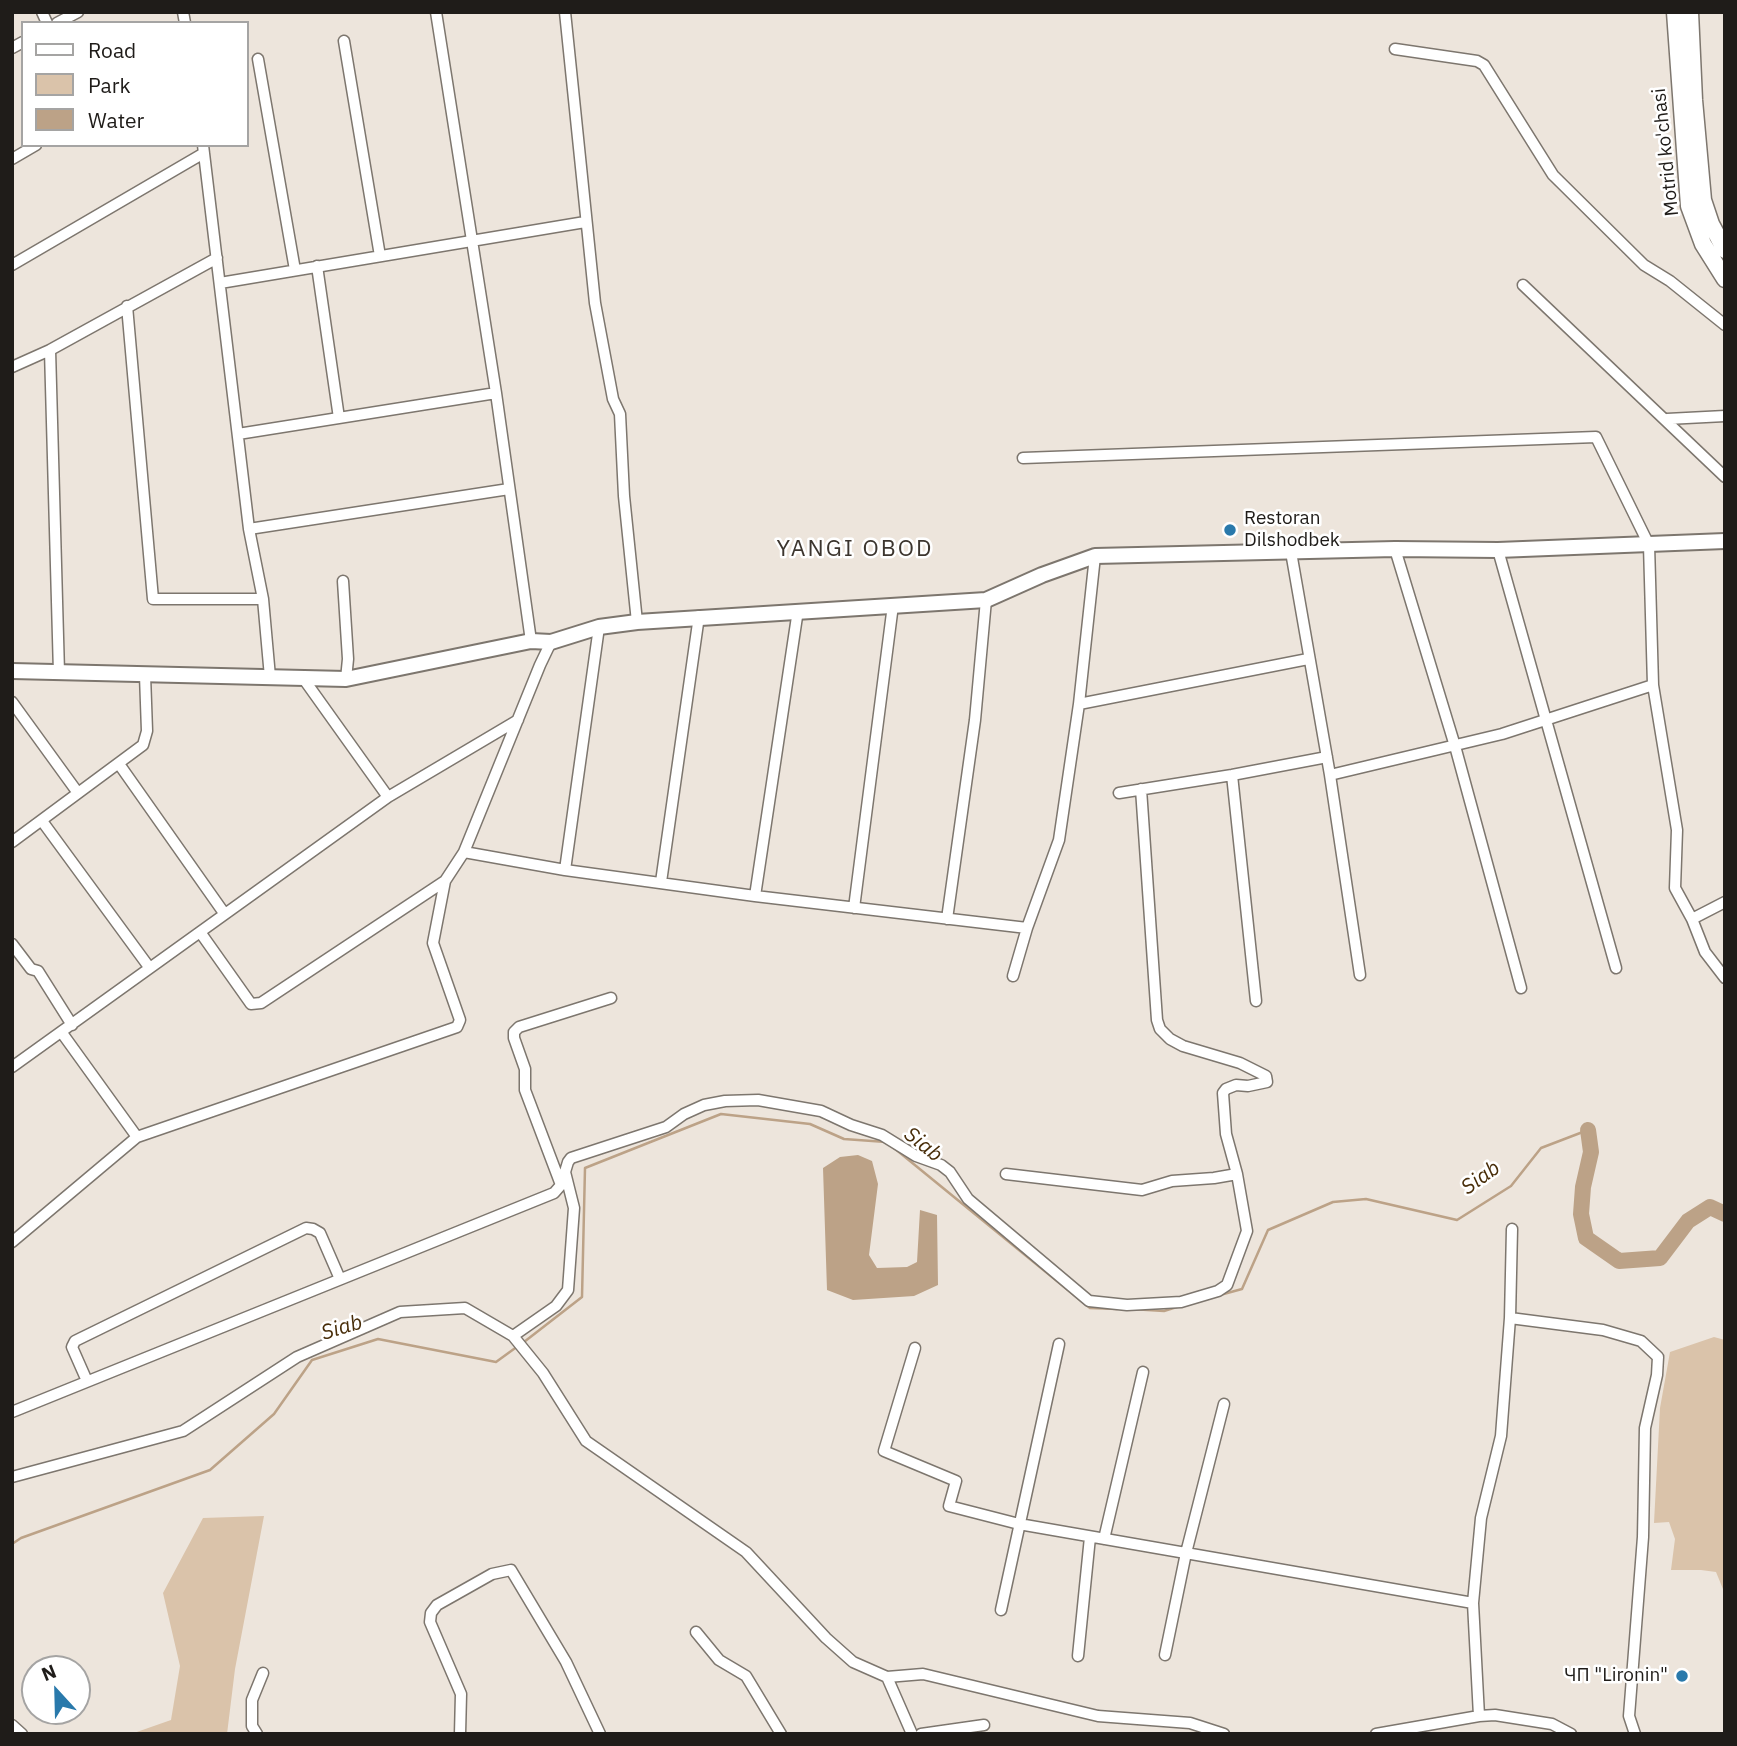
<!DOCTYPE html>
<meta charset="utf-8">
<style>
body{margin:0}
#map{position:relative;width:1737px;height:1746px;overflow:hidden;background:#ede5dc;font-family:"IBM Plex Sans",sans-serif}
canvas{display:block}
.frame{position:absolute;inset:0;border:14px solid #1f1c19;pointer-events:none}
.legend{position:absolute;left:21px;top:21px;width:228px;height:126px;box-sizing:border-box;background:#fff;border:2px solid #a5a4a3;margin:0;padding:9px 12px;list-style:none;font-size:21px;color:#1f1c19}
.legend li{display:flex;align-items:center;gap:14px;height:35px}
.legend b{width:35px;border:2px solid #a5a4a3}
.north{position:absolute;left:21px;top:1655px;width:70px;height:70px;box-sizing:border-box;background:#fff;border:2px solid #a5a4a3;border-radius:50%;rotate:338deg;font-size:19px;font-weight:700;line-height:28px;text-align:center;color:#1f1c19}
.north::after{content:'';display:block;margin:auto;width:24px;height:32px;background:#2979ab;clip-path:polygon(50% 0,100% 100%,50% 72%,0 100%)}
</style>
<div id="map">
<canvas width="1737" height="1746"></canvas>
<div class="frame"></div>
<ul class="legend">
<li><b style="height:9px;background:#fff"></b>Road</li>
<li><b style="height:19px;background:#dac3aa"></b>Park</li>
<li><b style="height:19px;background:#bca287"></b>Water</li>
</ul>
<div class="north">N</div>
</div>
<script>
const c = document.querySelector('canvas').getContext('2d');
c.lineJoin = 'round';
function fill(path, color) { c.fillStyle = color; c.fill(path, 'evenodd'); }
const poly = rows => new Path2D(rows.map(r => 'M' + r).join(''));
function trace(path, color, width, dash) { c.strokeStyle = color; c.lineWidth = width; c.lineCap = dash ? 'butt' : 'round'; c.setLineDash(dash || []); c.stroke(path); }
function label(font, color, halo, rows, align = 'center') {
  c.font = font + ' "IBM Plex Sans",sans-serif'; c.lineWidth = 5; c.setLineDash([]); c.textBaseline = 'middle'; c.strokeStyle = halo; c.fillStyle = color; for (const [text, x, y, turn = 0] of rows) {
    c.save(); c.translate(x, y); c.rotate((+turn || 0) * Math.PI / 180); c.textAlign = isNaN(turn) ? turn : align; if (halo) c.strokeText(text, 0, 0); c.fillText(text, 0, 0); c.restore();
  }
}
const green = poly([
 [1714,1337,1725,1340,1725,1594,1716,1572,1701,1570,1671,1570,1675,1539,1669,1522,1654,1523,1660,1408,1670,1352],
 [264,1516,235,1669,227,1734,131,1734,171,1720,180,1666,163,1593,203,1518]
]);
const water = poly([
 [858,1155,872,1161,878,1184,869,1255,877,1268,907,1267,917,1262,920,1210,937,1215,938,1285,914,1296,853,1300,827,1290,823,1168,840,1157]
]);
const stream = poly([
 [894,1148,1090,1308,1117,1309],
 [1220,1295,1242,1289,1268,1230,1333,1202,1366,1199,1457,1220,1511,1186,1541,1148,1588,1130],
 [1131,1309,1164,1311,1180,1306],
 [524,1342,582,1297,585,1168,721,1114,810,1124,844,1139,886,1142],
 [12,1544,21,1538,210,1470,274,1414,312,1360,378,1339,496,1362,518,1346]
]);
const river = poly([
 [1588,1130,1591,1152,1583,1187,1581,1214,1586,1238,1619,1261,1660,1258,1688,1221,1710,1207,1725,1214]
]);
const street = poly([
 [42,12,47,23],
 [183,12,185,23],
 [436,12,496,393,531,641],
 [565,12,595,303,613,399,620,414,624,496,637,622],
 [57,23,78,12],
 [344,41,380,256],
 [12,48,23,42],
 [1395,49,1477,61,1484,65,1553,175,1644,265,1670,281,1725,325],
 [258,59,295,270],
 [203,145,249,529,263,599,270,677],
 [12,159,36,145],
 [12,265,204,153],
 [317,266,339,418],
 [220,283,585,222],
 [1523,285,1725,477],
 [127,306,153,599,263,599],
 [50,350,59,673],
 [12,367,50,350,217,258],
 [1667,419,1725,416],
 [238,434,496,393],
 [1023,458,1596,437,1649,545,1653,685,1677,830,1675,888,1692,919,1705,952,1725,978],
 [249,529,509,489],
 [1395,549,1455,746,1521,988],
 [1498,550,1616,968],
 [1291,552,1330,775,1360,975],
 [343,581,348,659,346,679],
 [303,678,388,797],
 [12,702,78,793],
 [1079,704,1308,659],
 [119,764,224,913],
 [1232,775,1256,1001],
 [1330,775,1502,734,1653,685],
 [1119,793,1232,775,1327,757],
 [42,821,149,967],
 [12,842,143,745,147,731,145,675],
 [464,852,565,870,755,896,1027,928],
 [565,870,599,627],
 [661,882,699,616],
 [755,896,798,610],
 [854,908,893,605],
 [947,919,975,720,986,600],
 [1692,919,1725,902],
 [200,932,251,1004,261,1003,445,881,464,852,540,665,551,642],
 [12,944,31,969,38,971,72,1025],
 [1013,976,1027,928,1059,840,1079,704,1095,556],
 [62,1033,137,1137],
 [12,1067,388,797,518,720],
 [1006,1174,1142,1190,1172,1181,1214,1178,1237,1174,1226,1134,1223,1093,1226,1089,1236,1085,1248,1086,1267,1082,1266,1076,1240,1063,1183,1046,1170,1039,1160,1029,1157,1020,1141,789],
 [12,1242,137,1137,457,1027,460,1020,433,943,445,881],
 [1510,1318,1603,1330,1641,1341,1658,1357,1657,1375,1645,1428,1643,1537,1629,1716,1635,1734],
 [513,1336,556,1306,568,1290,574,1208,565,1172,568,1162,571,1158,666,1127,684,1114,704,1105,725,1101,758,1100,821,1111,851,1125,882,1135,916,1156,941,1165,950,1172,968,1199,1089,1301,1127,1305,1181,1302,1218,1291,1227,1285,1247,1231,1237,1174],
 [915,1348,884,1451,956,1481,949,1506,1019,1524,1473,1603,1479,1716],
 [87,1381,72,1347,75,1341,306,1228,313,1229,320,1233,340,1279],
 [12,1412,554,1193,561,1185,525,1090,525,1069,514,1038,514,1032,519,1027,611,998],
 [12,1477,183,1431,297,1357,400,1312,465,1308,513,1336,543,1373,586,1441,746,1552,826,1638,853,1662,887,1677,923,1674,1098,1716,1190,1723,1224,1734],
 [1104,1539,1143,1372],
 [1473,1603,1481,1518,1501,1436,1510,1318,1512,1229],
 [1001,1610,1059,1344],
 [696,1632,719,1660,746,1676,781,1734],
 [1165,1655,1186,1553,1224,1404],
 [1078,1656,1090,1537],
 [887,1677,912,1734],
 [12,1725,22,1734],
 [257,1734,252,1726,252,1700,263,1673],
 [460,1734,461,1694,430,1622,431,1613,437,1605,492,1574,511,1570,566,1662,600,1734],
 [921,1734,984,1725],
 [1376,1734,1479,1716,1495,1715,1552,1724,1571,1734]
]);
const secondary = poly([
 [12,671,346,679,531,641,551,642,599,627,637,622,986,600,1042,575,1095,556,1395,549,1498,550,1725,541]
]);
const primary = poly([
 [1675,12,1689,206,1703,244,1725,279],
 [1690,12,1694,100,1703,200,1711,224,1725,250]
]);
const markers = [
 [1230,530,7,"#2979ab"],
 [1682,1676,7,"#2979ab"]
];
const streetNames = [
 ["Motrid ko'chasi",1666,152,-96]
];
const poiNames = [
 ["Restoran",1244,519],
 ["Dilshodbek",1244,541],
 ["ЧП \"Lironin\"",1668,1676,"right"]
];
const waterNames = [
 ["Siab",923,1145,38],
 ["Siab",1481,1178,-36],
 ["Siab",342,1328,-17]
];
const quarterNames = [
 ["YANGI OBOD",855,549]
];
fill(green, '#dac3aa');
fill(water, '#bca287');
trace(stream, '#bca287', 2.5);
trace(river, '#bca287', 16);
trace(street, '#7d766e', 13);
trace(secondary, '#7d766e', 18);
trace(primary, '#7d766e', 19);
trace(street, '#fff', 10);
trace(secondary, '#fff', 14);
trace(primary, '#fff', 16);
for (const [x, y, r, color] of markers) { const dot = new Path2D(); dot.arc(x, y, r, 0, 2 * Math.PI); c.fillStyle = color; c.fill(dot); trace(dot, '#fff', 2.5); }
label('19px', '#1f1c19', '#fff', streetNames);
label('19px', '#1f1c19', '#fff', poiNames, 'left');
label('italic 21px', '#482d09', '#fff', waterNames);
c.letterSpacing = '2px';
label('23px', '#3c352e', '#fff', quarterNames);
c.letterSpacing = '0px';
</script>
